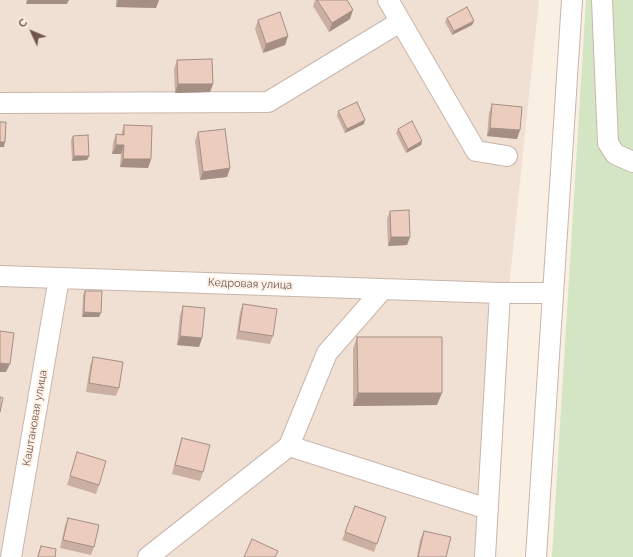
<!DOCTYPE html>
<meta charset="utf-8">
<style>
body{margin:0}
#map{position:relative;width:633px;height:557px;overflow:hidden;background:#f9efe3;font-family:Raleway,sans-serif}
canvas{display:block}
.north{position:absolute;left:12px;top:12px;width:40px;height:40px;-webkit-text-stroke:3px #fdf3e9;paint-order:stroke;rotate:314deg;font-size:11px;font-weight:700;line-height:16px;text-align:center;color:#6f554c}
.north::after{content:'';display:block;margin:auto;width:14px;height:18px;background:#6f554c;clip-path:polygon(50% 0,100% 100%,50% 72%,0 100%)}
</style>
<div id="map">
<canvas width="633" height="557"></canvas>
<div class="north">С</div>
</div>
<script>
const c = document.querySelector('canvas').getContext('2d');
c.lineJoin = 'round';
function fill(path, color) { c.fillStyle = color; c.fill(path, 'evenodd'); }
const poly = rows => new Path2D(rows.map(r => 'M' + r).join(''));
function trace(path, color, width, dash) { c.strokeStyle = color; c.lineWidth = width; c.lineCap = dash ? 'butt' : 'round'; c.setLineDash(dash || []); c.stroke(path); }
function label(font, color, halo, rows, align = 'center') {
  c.font = font + ' Raleway,sans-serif'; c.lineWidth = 4; c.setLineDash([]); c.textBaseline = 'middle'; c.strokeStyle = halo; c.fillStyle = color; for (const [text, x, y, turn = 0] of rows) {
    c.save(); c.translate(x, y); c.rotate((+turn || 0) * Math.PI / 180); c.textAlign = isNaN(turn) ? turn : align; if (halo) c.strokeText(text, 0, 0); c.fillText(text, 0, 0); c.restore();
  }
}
const residential = poly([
 [0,0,539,0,510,278,493,557,0,557]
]);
const green = poly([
 [586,0,633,0,633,557,552,557]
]);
const minor = poly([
 [388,0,476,151,507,156],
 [602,0,608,143,615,154,633,162],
 [0,103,268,102,400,22],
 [0,276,500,293,553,293],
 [289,446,488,509],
 [11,557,59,278],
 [148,557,289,446,327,353,383,289],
 [485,557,500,293],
 [536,557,572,0]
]);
const wall = poly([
 [116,0,159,0,156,8,116,7],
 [315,0,347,0,350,19,329,32,313,6],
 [447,18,474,21,472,25,452,35,445,22],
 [258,20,288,36,285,45,263,53,255,29],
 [177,60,213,84,210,92,175,93,174,69],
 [492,104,520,130,517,139,487,136,489,113],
 [338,111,364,124,345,133,337,116],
 [124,125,151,159,148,168,120,167,121,154,112,154,113,143,116,134,121,135],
 [398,129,422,141,421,145,406,153,396,133],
 [198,132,230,168,227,177,200,180,195,141],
 [73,136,89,156,87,160,72,161,71,140],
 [390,211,410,237,407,245,388,246,387,219],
 [85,291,99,317,82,317,83,295],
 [243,304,273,336,270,344,236,339,240,312],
 [183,306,202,338,199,347,177,345,180,315],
 [357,337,437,405,353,406,353,349],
 [93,357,119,388,116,396,86,392,90,366],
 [182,438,203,472,200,481,172,474,179,447],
 [77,452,99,485,96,494,67,485],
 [355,506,386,517,374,552,342,540],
 [68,518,94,547,91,555,60,548,65,526],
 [424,531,446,557,417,557,420,540],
 [41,546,55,557,37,557]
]);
const shadedWall = poly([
 [27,0,69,0,67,4,26,4],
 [118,0,159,0,156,8,116,7],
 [353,10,350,19,329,32,332,23],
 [474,21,472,25,452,35,454,31],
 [288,36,285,45,263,53,266,44],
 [178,84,213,84,210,92,175,93],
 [365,120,364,124,345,133,347,129],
 [490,128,520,130,517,139,487,136],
 [422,141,421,145,406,153,408,149],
 [0,142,5,142,4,147,0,147],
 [116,145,124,145,121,154,112,154],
 [74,156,89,156,87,160,72,161],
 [123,159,151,159,148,168,120,167],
 [230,168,227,177,200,180,203,172],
 [391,237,410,237,407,245,388,246],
 [84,312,101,313,99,317,82,317],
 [180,336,202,338,199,347,177,345],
 [0,363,10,364,6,372,0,372],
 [358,393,442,393,437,405,353,406]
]);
const building = poly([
 [317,0,347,0,353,10,332,23,317,0],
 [467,7,474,21,454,31,447,18,467,7],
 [280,12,288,36,266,44,258,20,280,12],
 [212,59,213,84,178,84,177,60,212,59],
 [357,102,365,120,347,129,338,111,357,102],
 [492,104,522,107,520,130,490,128,492,104],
 [412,121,422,141,408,149,398,129,412,121],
 [0,122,6,122,5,142,0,142,0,122],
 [124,125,152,126,151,159,123,159,124,145,116,145,116,134,124,135,124,125],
 [225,129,230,168,203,172,198,132,225,129],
 [88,135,89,156,74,156,73,136,88,135],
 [409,210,410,237,391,237,390,211,409,210],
 [85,291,102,291,101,313,84,312,85,291],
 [243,304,277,309,273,336,239,331,243,304],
 [183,306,205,308,202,338,180,336,183,306],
 [0,331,14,333,10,364,0,363,0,331],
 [357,337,442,337,442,393,358,393,357,337],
 [93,357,123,362,119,388,89,383,93,357],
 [0,397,3,398,0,412,0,397],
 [182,438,210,445,203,472,175,465,182,438],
 [77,452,106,461,99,485,70,476,77,452],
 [355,506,386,517,377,544,345,532,355,506],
 [68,518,99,525,94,547,63,540,68,518],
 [424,531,451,537,446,557,418,557,424,531],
 [252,539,278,551,275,557,244,557,252,539],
 [41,546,56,549,55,557,38,557,41,546]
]);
const streetNames = [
 ["Кедровая улица",250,284,2],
 ["Каштановая улица",35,418,-80]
];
fill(residential, '#f0e0d3');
fill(green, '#d4e5c4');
trace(minor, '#c9b6ab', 22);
trace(minor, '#fff', 20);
fill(wall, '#cbafa3');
fill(shadedWall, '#a58f85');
fill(building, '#ecccbe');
trace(building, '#a58f85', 1);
label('11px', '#6f554c', '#fdf3e9', streetNames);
</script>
